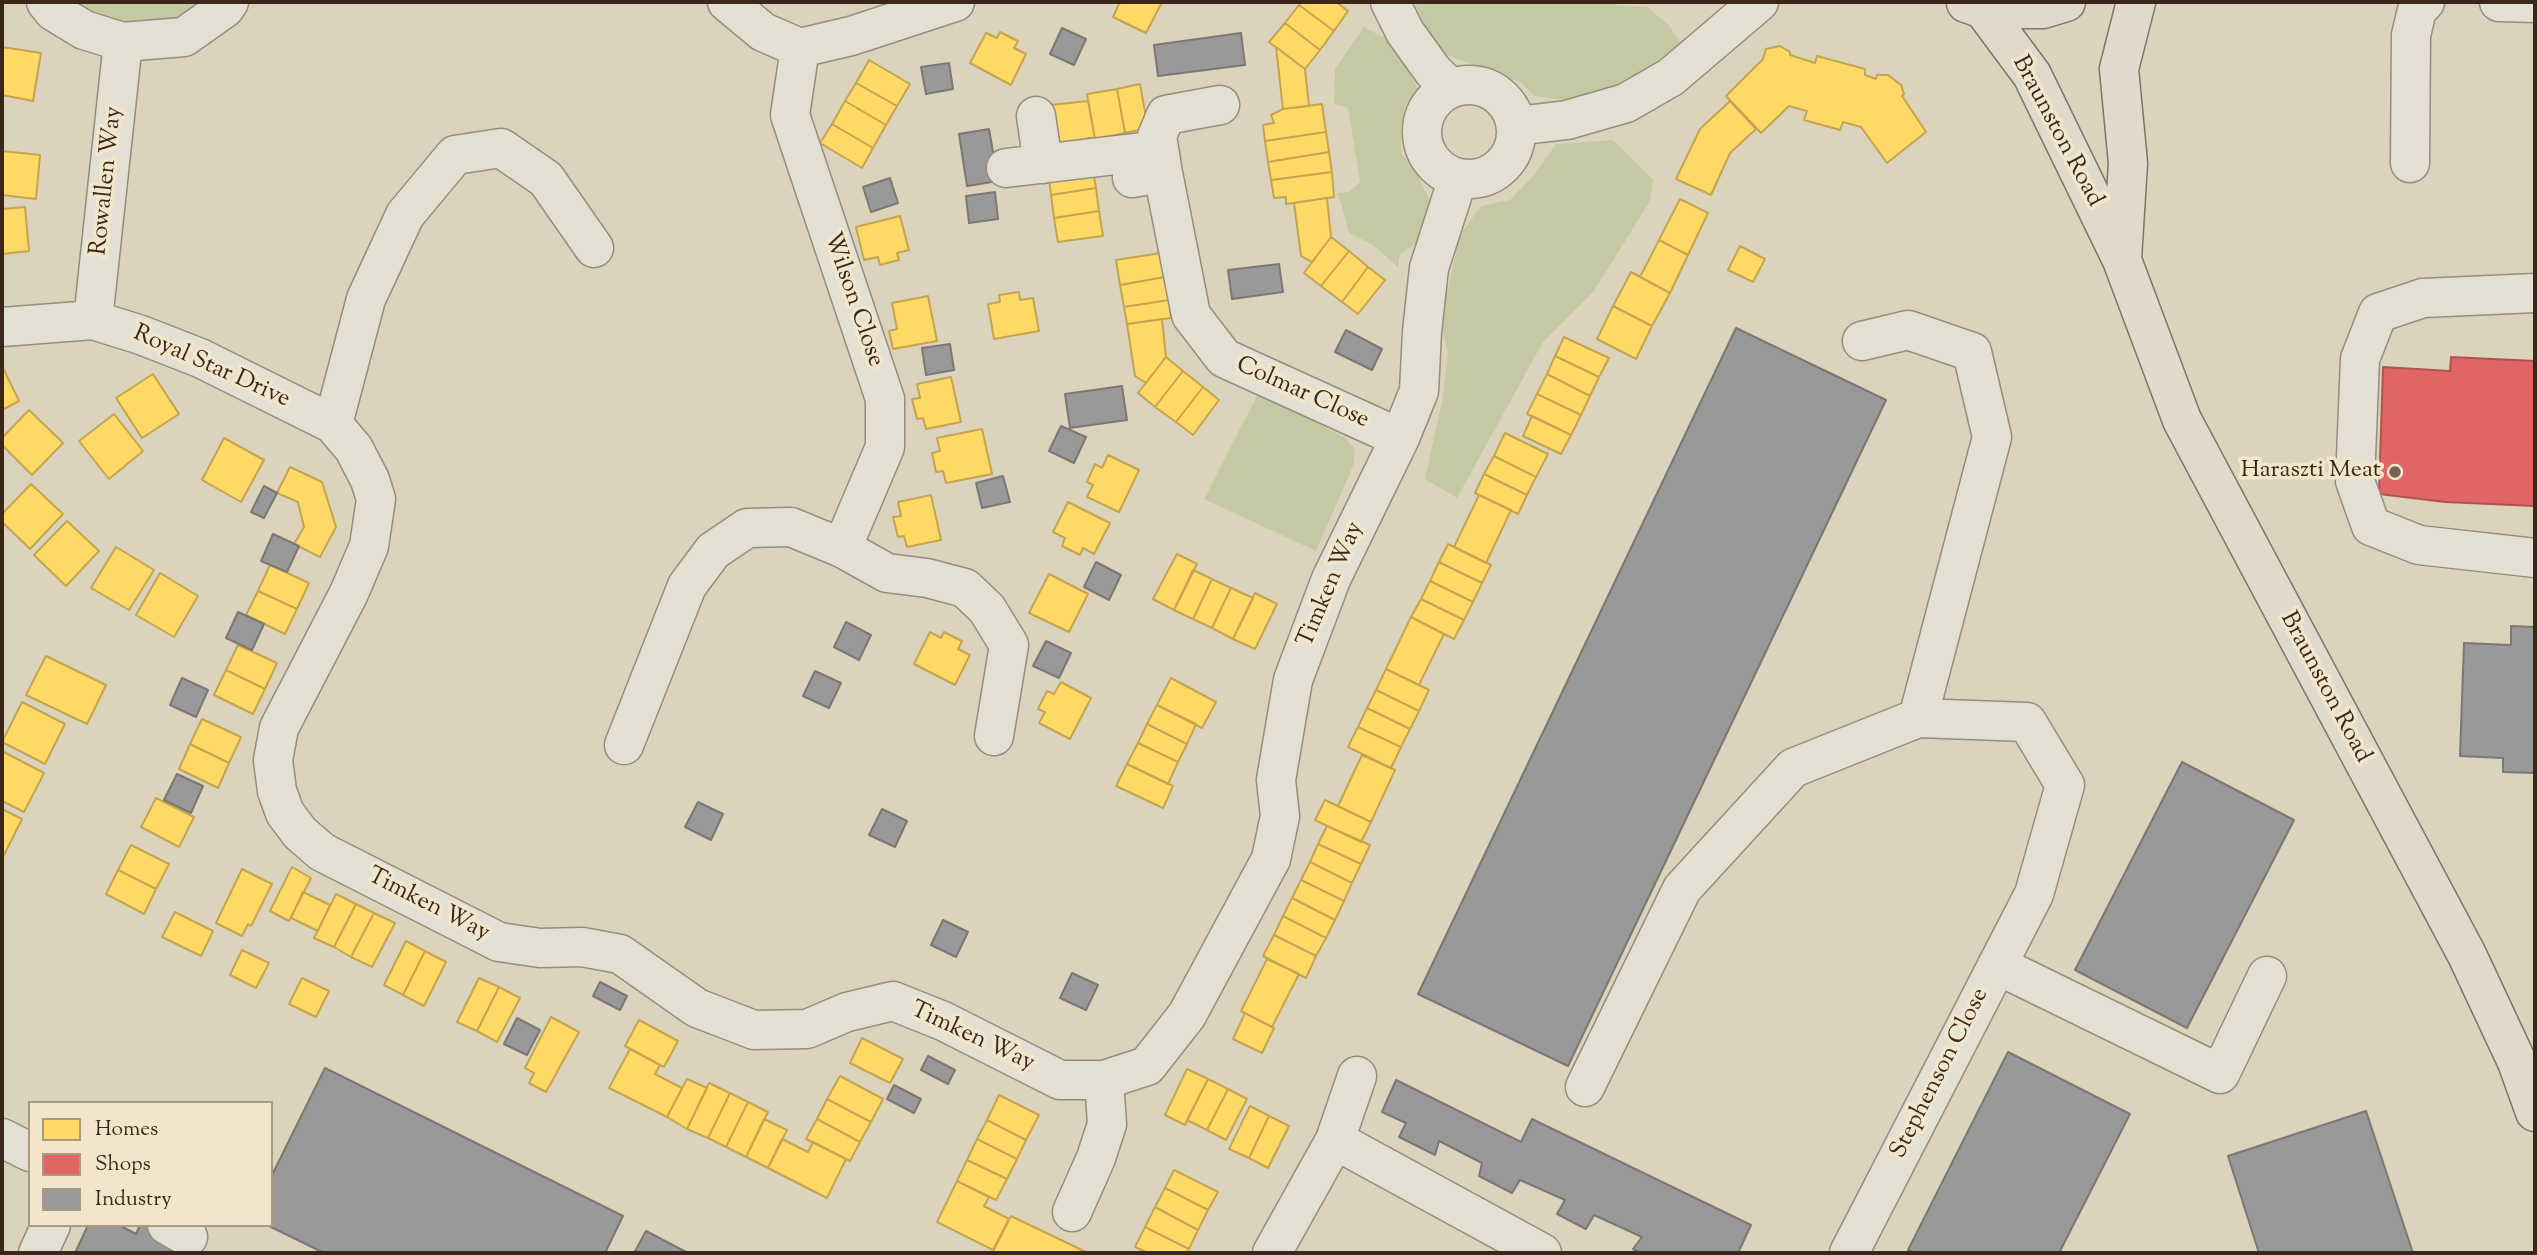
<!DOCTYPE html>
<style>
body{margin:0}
#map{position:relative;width:2537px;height:1255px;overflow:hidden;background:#dcd3bc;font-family:"Sorts Mill Goudy",serif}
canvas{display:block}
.frame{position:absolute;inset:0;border:4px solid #3a271a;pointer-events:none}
.legend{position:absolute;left:28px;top:1101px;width:245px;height:126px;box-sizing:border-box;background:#f1e6cb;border:2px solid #a89a84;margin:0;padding:9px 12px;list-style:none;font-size:21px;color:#3a271a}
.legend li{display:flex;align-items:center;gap:14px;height:35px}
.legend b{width:35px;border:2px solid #a89a84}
</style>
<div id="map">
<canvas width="2537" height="1255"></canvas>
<div class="frame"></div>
<ul class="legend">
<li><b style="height:19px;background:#ffd966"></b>Homes</li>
<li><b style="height:19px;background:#e06666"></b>Shops</li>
<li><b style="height:19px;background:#999"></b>Industry</li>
</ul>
</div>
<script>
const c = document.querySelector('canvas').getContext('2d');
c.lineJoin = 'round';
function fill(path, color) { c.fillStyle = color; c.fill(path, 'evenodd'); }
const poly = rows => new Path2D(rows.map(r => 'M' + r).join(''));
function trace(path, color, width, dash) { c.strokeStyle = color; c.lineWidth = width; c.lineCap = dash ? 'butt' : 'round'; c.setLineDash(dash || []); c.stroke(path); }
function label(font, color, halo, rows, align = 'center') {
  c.font = font + ' "Sorts Mill Goudy",serif'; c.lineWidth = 7; c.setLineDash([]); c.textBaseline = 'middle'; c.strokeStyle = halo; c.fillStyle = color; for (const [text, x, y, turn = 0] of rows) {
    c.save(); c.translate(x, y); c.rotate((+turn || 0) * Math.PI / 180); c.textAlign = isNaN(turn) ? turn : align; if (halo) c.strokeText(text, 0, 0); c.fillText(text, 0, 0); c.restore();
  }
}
const green = poly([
 [64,2,211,2,156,29,108,25],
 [1414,2,1615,2,1617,6,1647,7,1669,25,1680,43,1639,78,1598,93,1561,100,1535,96,1520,82,1444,54,1429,34],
 [1364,27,1388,40,1406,66,1418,89,1405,105,1401,128,1401,153,1418,177,1429,199,1428,224,1417,243,1400,254,1398,267,1373,245,1349,233,1338,193,1349,192,1360,182,1348,108,1334,104,1335,69],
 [1613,140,1653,180,1650,201,1594,291,1543,342,1457,498,1425,479,1443,397,1448,354,1441,320,1460,235,1481,206,1510,200,1534,175,1556,144],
 [1259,392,1347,439,1355,450,1354,464,1316,551,1204,499]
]);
const homes = poly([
 [1120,2,1162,2,1146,33,1113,17,1120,2],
 [1301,2,1336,2,1348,11,1334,31,1299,5,1301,2],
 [1299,5,1334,31,1320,50,1285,23,1299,5],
 [1285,23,1320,50,1305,69,1269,42,1285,23],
 [1000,32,1018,41,1014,48,1026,54,1011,85,970,63,986,33,997,38,1000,32],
 [1780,46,1790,52,1790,55,1815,63,1817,56,1865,69,1865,75,1876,79,1877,75,1888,75,1901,85,1904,94,1902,96,1926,132,1887,163,1861,127,1843,122,1840,130,1804,120,1807,111,1789,106,1761,133,1726,96,1763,59,1766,49,1780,46],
 [2,47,41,53,33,101,2,95,2,47],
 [1276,47,1305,69,1309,106,1283,109,1276,47],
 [869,60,910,84,897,106,856,83,869,60],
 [856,83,897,106,886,125,845,101,856,83],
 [1140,84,1148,128,1125,133,1117,89,1140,84],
 [1117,89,1125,133,1095,139,1087,94,1117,89],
 [845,101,886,125,873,148,832,124,845,101],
 [1088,101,1095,139,1088,138,1093,171,1062,176,1050,105,1088,101],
 [1730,101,1756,129,1730,153,1711,195,1676,179,1700,129,1730,101],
 [1322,104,1326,132,1265,141,1263,125,1274,123,1271,115,1283,109,1322,104],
 [832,124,873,148,862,168,820,143,832,124],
 [1326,132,1329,152,1268,162,1265,141,1326,132],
 [2,151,40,155,36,199,2,195,2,151],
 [1329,152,1332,172,1271,180,1268,162,1329,152],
 [1093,171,1096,188,1051,195,1049,178,1093,171],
 [1332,172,1334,197,1286,204,1286,197,1274,198,1271,180,1332,172],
 [1096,188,1099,211,1054,218,1051,195,1096,188],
 [1327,198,1331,237,1312,262,1301,256,1294,203,1327,198],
 [1680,199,1708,213,1688,255,1659,240,1680,199],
 [25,207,29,251,2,254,2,209,25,207],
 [1099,211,1103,236,1058,242,1054,218,1099,211],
 [900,216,909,250,897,253,899,260,880,265,878,257,864,260,856,227,900,216],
 [1331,237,1349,251,1321,286,1304,273,1331,237],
 [1659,240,1688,255,1670,293,1640,277,1659,240],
 [1740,246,1765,259,1753,282,1728,270,1740,246],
 [1349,251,1368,267,1342,302,1321,286,1349,251],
 [1161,253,1165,277,1120,285,1116,260,1161,253],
 [1368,267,1385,280,1358,314,1342,302,1368,267],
 [1631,272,1670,293,1652,326,1613,306,1631,272],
 [1165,277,1169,300,1124,307,1120,285,1165,277],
 [1019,292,1020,300,1033,298,1039,331,994,339,988,304,1000,302,999,295,1019,292],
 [928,296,937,341,893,349,889,331,897,329,892,303,928,296],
 [1169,300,1171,318,1127,324,1124,307,1169,300],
 [1613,306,1652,326,1636,359,1597,339,1613,306],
 [1162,319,1166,357,1146,383,1135,376,1127,324,1162,319],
 [1564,337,1609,358,1599,377,1555,356,1564,337],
 [1555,356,1599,377,1590,396,1547,374,1555,356],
 [1166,357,1183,371,1155,407,1138,393,1166,357],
 [2,366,19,401,2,410,2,366],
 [1183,371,1203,387,1176,422,1155,407,1183,371],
 [153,374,179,414,142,438,116,398,153,374],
 [1547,374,1590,396,1581,415,1537,394,1547,374],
 [951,377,961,422,926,429,923,418,917,419,912,399,920,398,917,384,951,377],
 [1203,387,1219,400,1193,435,1176,422,1203,387],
 [1537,394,1581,415,1571,435,1527,414,1537,394],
 [29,410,63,443,32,475,2,445,2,438,29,410],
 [114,414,143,451,109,479,79,441,114,414],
 [1532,416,1571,435,1561,454,1523,436,1532,416],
 [982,429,992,474,946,483,943,471,936,472,932,453,940,451,937,438,982,429],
 [1505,433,1548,454,1536,477,1494,456,1505,433],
 [224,438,264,460,241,502,202,480,224,438],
 [1108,455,1139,470,1119,512,1087,497,1093,485,1087,482,1095,464,1102,468,1108,455],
 [1494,456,1536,477,1527,495,1484,474,1494,456],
 [290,467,322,482,336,527,320,557,294,544,304,527,298,502,277,493,290,467],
 [1484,474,1527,495,1518,514,1475,493,1484,474],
 [31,484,63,514,30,549,2,522,2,514,31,484],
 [931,495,941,540,907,547,904,536,898,537,893,517,901,516,898,502,931,495],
 [1479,495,1511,510,1486,563,1454,547,1479,495],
 [1068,502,1110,523,1094,554,1083,548,1080,555,1062,546,1065,538,1053,532,1068,502],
 [67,521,99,551,66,586,34,555,67,521],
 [1448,544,1491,565,1482,583,1439,562,1448,544],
 [116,547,154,570,129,610,91,588,116,547],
 [1177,554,1197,564,1174,610,1153,599,1177,554],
 [1439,562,1482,583,1473,602,1430,581,1439,562],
 [270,565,309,583,297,609,258,591,270,565],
 [1193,570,1212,579,1193,619,1174,610,1193,570],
 [160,573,198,596,174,637,136,615,160,573],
 [1049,574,1088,594,1069,632,1029,613,1049,574],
 [1212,579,1231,588,1212,628,1193,619,1212,579],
 [1430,581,1473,602,1464,620,1421,599,1430,581],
 [1231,588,1253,598,1233,639,1212,628,1231,588],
 [258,591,297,609,285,634,246,615,258,591],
 [1255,593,1277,604,1255,649,1233,639,1255,593],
 [1421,599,1464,620,1454,639,1411,617,1421,599],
 [1411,617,1444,634,1419,685,1386,669,1411,617],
 [930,632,941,638,944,632,962,641,958,649,970,655,955,685,914,664,930,632],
 [238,645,277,663,265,689,226,670,238,645],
 [46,656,106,685,87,724,26,695,46,656],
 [1386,669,1429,690,1419,711,1376,690,1386,669],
 [226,670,265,689,253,714,214,695,226,670],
 [1171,678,1216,702,1202,728,1157,705,1171,678],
 [1061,682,1091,698,1070,739,1039,723,1045,712,1038,709,1047,691,1054,694,1061,682],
 [1376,690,1419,711,1410,729,1367,708,1376,690],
 [22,702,65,724,45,764,2,742,22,702],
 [1157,705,1196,724,1187,744,1147,724,1157,705],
 [1367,708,1410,729,1401,747,1358,727,1367,708],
 [202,719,241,737,229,763,190,744,202,719],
 [1147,724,1187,744,1178,762,1138,743,1147,724],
 [1358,727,1401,747,1391,768,1348,747,1358,727],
 [1138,743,1178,762,1168,784,1127,764,1138,743],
 [190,744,229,763,218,788,179,769,190,744],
 [2,751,44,773,24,812,2,801,2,751],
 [1362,755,1395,770,1371,822,1338,806,1362,755],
 [1127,764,1173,786,1163,808,1116,786,1127,764],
 [156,798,194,817,179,847,141,827,156,798],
 [1325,800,1371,822,1361,842,1315,820,1325,800],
 [2,809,22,819,2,859,2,809],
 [1327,826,1370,845,1361,864,1318,844,1327,826],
 [1318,844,1361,864,1352,883,1310,862,1318,844],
 [131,845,169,864,156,889,118,870,131,845],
 [1310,862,1352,883,1344,901,1301,880,1310,862],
 [292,867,311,878,289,921,270,911,292,867],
 [242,869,272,884,251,926,248,924,242,936,216,923,242,869],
 [118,870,156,889,144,914,106,894,118,870],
 [1301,880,1344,901,1335,920,1292,898,1301,880],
 [303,892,330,905,318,931,291,918,303,892],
 [336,894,356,904,334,947,314,938,336,894],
 [1292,898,1335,920,1326,938,1283,916,1292,898],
 [356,904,374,913,351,957,334,947,356,904],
 [175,912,213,931,201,956,162,937,175,912],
 [374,913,395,923,372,967,351,957,374,913],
 [1283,916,1326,938,1316,956,1274,935,1283,916],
 [1274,935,1316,956,1306,978,1263,956,1274,935],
 [406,941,425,951,403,995,384,985,406,941],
 [242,950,269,963,256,988,230,975,242,950],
 [425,951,446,962,424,1006,403,995,425,951],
 [1267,959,1299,974,1272,1027,1241,1011,1267,959],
 [302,978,329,991,316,1017,289,1004,302,978],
 [479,978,499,987,477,1031,457,1022,479,978],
 [499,987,520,998,497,1042,477,1031,499,987],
 [1245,1013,1274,1028,1262,1053,1233,1039,1245,1013],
 [551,1017,579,1032,546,1092,529,1083,534,1073,525,1068,551,1017],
 [639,1020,678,1041,664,1067,625,1046,639,1020],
 [862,1038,903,1059,890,1083,850,1063,862,1038],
 [630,1049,660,1065,655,1074,682,1088,667,1117,609,1088,630,1049],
 [1187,1069,1208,1079,1185,1125,1165,1115,1187,1069],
 [840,1076,883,1099,871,1122,827,1099,840,1076],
 [687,1079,707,1088,687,1129,667,1117,687,1079],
 [1208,1079,1228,1089,1207,1130,1187,1120,1208,1079],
 [709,1083,730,1093,708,1138,687,1129,709,1083],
 [1228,1089,1247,1099,1226,1140,1207,1130,1228,1089],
 [730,1093,748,1102,726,1147,708,1138,730,1093],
 [999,1095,1039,1115,1026,1140,987,1120,999,1095],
 [827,1099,871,1122,860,1142,817,1119,827,1099],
 [748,1102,768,1112,746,1157,726,1147,748,1102],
 [1250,1106,1269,1116,1249,1158,1229,1149,1250,1106],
 [1269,1116,1289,1126,1268,1168,1249,1158,1269,1116],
 [764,1119,787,1130,768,1168,746,1157,764,1119],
 [817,1119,860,1142,850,1161,806,1139,817,1119],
 [987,1120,1026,1140,1017,1159,977,1139,987,1120],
 [782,1139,808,1152,813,1142,846,1159,827,1198,768,1168,782,1139],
 [977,1139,1017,1159,1007,1179,967,1160,977,1139],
 [967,1160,1007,1179,996,1200,957,1181,967,1160],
 [1174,1170,1218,1192,1208,1210,1165,1188,1174,1170],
 [957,1181,989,1197,984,1206,1009,1219,993,1250,937,1222,957,1181],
 [1165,1188,1208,1210,1198,1230,1155,1207,1165,1188],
 [1155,1207,1198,1230,1189,1249,1145,1227,1155,1207],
 [1011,1216,1088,1253,992,1253,1011,1216],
 [1145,1227,1189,1249,1186,1253,1148,1253,1135,1247,1145,1227]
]);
const shops = poly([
 [2451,357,2535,361,2535,506,2445,502,2379,494,2383,367,2450,371,2451,357]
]);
const industry = poly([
 [1062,28,1086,39,1074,65,1050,54,1062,28],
 [1241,33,1245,65,1158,76,1154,45,1241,33],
 [949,63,953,89,926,94,921,67,949,63],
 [989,129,998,181,967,186,959,134,989,129],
 [890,178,898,203,871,212,863,187,890,178],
 [995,192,998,219,969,223,966,196,995,192],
 [1279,264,1283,292,1232,299,1228,270,1279,264],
 [1736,328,1886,400,1568,1066,1418,994,1736,328],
 [1346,330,1382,349,1372,370,1335,352,1346,330],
 [950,344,954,370,926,375,922,348,950,344],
 [1122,386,1127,420,1070,428,1065,394,1122,386],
 [1061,426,1086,437,1074,463,1049,451,1061,426],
 [1003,476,1010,502,982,508,976,483,1003,476],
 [264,486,277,493,264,518,251,512,264,486],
 [273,534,299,546,287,572,261,561,273,534],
 [1096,562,1121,575,1109,600,1084,587,1096,562],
 [238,612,264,624,252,650,226,638,238,612],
 [846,622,871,635,859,660,834,647,846,622],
 [2511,626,2535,627,2535,773,2503,772,2503,758,2460,756,2464,643,2511,645,2511,626],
 [1046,641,1071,653,1059,678,1033,666,1046,641],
 [815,671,841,683,829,708,803,696,815,671],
 [182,678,208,690,196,717,170,705,182,678],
 [2182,762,2294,820,2187,1028,2075,970,2182,762],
 [177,774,203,786,191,813,164,800,177,774],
 [698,802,723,814,711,840,685,827,698,802],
 [882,809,907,821,895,847,869,835,882,809],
 [943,920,968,932,956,957,931,945,943,920],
 [1072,973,1098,985,1086,1010,1060,998,1072,973],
 [600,982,627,996,620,1010,593,996,600,982],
 [517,1018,540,1030,527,1055,504,1044,517,1018],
 [2008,1052,2130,1114,2059,1253,1916,1253,1908,1250,2008,1052],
 [928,1056,955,1070,948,1084,921,1070,928,1056],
 [325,1068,623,1216,605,1253,324,1253,267,1225,271,1225,271,1177,325,1068],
 [1396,1080,1521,1142,1532,1119,1751,1225,1738,1253,1641,1253,1633,1249,1642,1237,1594,1215,1586,1229,1557,1214,1565,1200,1520,1180,1512,1193,1479,1176,1482,1163,1439,1141,1435,1155,1399,1137,1406,1123,1382,1112,1396,1080],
 [894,1085,921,1099,914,1113,887,1099,894,1085],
 [2366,1111,2413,1253,2259,1253,2228,1156,2366,1111],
 [88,1225,119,1225,136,1234,140,1225,150,1225,203,1253,75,1253,88,1225],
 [646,1231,688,1253,634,1253,646,1231]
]);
const minor = poly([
 [46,2,53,11,84,30,123,42,184,37,225,8,229,2],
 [727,2,763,32,800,48,851,36,955,2],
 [1390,2,1405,32,1433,71,1450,88],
 [2499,2,2535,3],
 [800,48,790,115,885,399,885,447,842,548],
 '1422 132a47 47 0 1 1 94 0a47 47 0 1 1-94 0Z',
 [1036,116,1043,164],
 [1516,126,1567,120,1626,103,1671,77,1759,2],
 [2410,163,2411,35,2417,10,2425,2],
 [1006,168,1159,150],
 [1163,173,1157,136,1166,115,1220,105],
 [1132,178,1163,173,1191,315,1224,358,1400,438],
 [2535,293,2423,298,2378,313,2360,359,2355,481,2371,526,2419,545,2535,558],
 [93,320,123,42],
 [2,327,93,320,141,335,200,358,333,424,354,449,370,480,376,499,369,546,349,593,279,728,273,760,277,791,285,813,300,833,322,852,499,942,540,948,582,947,620,954,697,1008,754,1030,807,1029,847,1012,893,1001,943,1021,1060,1080,1104,1080,1147,1066,1187,1015,1271,859,1280,816,1276,780,1293,680,1331,579,1400,438,1419,391,1422,332,1429,268,1458,178],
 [1862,341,1908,330,1972,352,1992,437,1918,718],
 [333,424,366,299,405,215,455,155,501,148,546,179,594,248],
 [624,745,687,586,713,551,747,528,791,527,842,548,887,573,927,578,965,588,987,609,1009,645,994,736],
 [1997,965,2220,1074,2267,976],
 [1585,1087,1682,889,1793,768,1918,718,2027,722,2065,785,2034,894,1849,1253],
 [2,1138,30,1152],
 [1335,1140,1542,1253],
 [1072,1212,1096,1158,1107,1124,1104,1080],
 [167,1225,188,1237],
 [38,1253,51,1225],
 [1272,1253,1335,1140,1357,1076]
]);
const highway = poly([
 [1966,3,1983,9,2043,9,2066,2],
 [1983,9,2032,75,2122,260,2182,420,2467,955,2517,1062,2535,1112],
 [2122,259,2128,163,2119,69,2136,2]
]);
const markers = [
 [2395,472,7,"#736353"]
];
const streetNames = [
 ["Braunston Road",2056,132,62],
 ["Rowallen Way",108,181,-84],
 ["Wilson Close",852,300,71],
 ["Royal Star Drive",211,368,24],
 ["Colmar Close",1302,394,24],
 ["Timken Way",1332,585,-67],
 ["Braunston Road",2324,688,62],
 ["Timken Way",428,906,27],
 ["Timken Way",972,1038,25],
 ["Stephenson Close",1941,1074,-63]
];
const poiNames = [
 ["Haraszti Meat",2381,472]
];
fill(green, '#c4c9a3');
fill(homes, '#ffd966');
trace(homes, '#c4a44f', 2);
fill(shops, '#e06666');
trace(shops, '#ae534f', 2);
fill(industry, '#999');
trace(industry, '#7c7773', 2);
trace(minor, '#948d7e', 41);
trace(highway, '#7d7668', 41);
trace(minor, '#e4dfd3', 38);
trace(highway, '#dfdacc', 38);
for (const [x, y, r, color] of markers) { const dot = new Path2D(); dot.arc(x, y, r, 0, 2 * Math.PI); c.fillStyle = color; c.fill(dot); trace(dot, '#f1e6cb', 2.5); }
label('24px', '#3a271a', '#f1e6cb', streetNames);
label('24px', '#3a271a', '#f1e6cb', poiNames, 'right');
</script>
